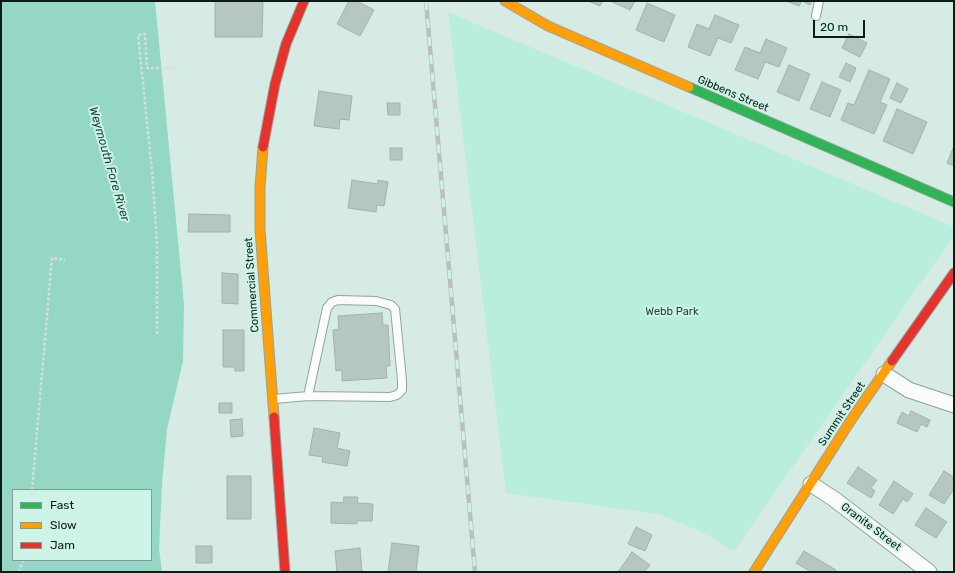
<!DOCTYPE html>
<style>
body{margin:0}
#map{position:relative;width:955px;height:573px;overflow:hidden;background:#d6ebe4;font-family:Rubik,sans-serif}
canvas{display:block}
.frame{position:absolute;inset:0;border:2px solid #0d1a16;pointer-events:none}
.legend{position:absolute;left:12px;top:489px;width:140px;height:72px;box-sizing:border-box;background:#cef3e7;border:1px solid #819c93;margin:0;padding:5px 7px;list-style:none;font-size:12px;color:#0d1a16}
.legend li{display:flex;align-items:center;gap:8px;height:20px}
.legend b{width:20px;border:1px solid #819c93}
.scale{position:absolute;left:813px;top:20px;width:52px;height:18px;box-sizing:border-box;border:2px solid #0d1a16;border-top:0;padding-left:5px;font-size:12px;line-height:14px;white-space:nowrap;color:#0d1a16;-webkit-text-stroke:3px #cef3e7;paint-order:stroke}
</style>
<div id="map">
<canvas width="955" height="573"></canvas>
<div class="frame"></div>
<ul class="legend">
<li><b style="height:5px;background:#30b455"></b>Fast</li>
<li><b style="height:5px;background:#ff9f0a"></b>Slow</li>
<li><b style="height:5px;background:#e5322d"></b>Jam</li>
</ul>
<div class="scale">20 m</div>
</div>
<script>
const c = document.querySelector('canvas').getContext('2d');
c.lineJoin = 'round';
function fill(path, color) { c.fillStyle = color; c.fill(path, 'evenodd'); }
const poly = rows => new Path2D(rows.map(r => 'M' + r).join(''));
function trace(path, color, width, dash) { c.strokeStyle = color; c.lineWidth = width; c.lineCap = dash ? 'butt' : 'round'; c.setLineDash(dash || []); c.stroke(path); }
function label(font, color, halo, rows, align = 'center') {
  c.font = font + ' Rubik,sans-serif'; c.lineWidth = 4; c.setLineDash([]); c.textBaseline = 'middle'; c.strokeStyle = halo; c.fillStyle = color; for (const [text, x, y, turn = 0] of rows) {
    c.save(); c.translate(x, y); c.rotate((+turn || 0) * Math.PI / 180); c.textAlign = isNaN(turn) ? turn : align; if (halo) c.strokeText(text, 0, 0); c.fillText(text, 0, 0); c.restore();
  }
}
const green = poly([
 [448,12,954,227,954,235,734,551,702,532,658,514,506,493]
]);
const water = poly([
 [1,1,155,1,184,304,183,361,167,429,162,484,159,548,162,572,1,572],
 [13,490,151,490,151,560,13,560]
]);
const building = poly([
 [215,1,263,1,262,37,215,37,215,1],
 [349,1,357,1,374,10,360,36,337,24,349,1],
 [588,1,603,1,600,6,588,1],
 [610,1,635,1,630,10,610,1],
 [786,1,812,1,810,5,802,1,799,6,786,1],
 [647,3,675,15,664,42,636,30,647,3],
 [715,15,739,25,731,43,718,38,710,56,688,47,697,24,709,29,715,15],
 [849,34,867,43,860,57,842,48,849,34],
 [766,39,787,48,779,67,765,62,758,79,735,70,745,47,760,53,766,39],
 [846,63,856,68,850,82,839,77,846,63],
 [789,65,810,74,799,101,777,92,789,65],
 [869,70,890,79,880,102,887,105,874,134,841,120,848,103,854,105,869,70],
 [822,82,841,90,830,117,810,109,822,82],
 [897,83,908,89,901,103,890,98,897,83],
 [319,91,352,96,349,120,340,119,339,129,314,126,319,91],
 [387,103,400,103,400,115,388,115,387,103],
 [897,109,927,122,913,154,883,141,897,109],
 [954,146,954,166,947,163,954,146],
 [390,148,402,148,402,160,390,160,390,148],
 [352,180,377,184,378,180,388,182,384,206,377,205,376,212,348,208,352,180],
 [189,214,230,215,230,232,188,232,189,214],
 [222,273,238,274,238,304,222,303,222,273],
 [382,313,383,325,388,325,390,366,386,366,387,378,342,381,342,370,336,371,333,330,339,329,338,316,382,313],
 [223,330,244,330,244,371,235,371,235,367,223,367,223,330],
 [219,403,232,403,232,413,219,413,219,403],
 [911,411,930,420,927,427,921,424,917,432,897,423,902,412,909,416,911,411],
 [242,419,243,436,231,437,230,420,242,419],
 [314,428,340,433,337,448,350,451,347,466,322,462,323,457,309,455,314,428],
 [858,467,877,480,871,488,875,491,871,498,847,483,858,467],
 [944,471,954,477,954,489,944,504,929,495,944,471],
 [227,476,251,476,251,519,227,519,227,476],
 [894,481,913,494,907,502,903,499,893,514,879,505,894,481],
 [344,497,358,497,357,503,373,504,372,521,357,521,357,524,331,523,331,502,343,503,344,497],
 [926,508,947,522,936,538,915,525,926,508],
 [636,527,652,535,645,551,628,544,636,527],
 [392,543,419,546,416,572,388,572,392,543],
 [196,546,212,546,212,563,196,563,196,546],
 [360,548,362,572,337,572,335,551,360,548],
 [804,551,836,570,835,572,811,572,796,563,804,551],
 [632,552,650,565,644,572,618,572,632,552]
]);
const path = poly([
 [157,334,157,244,152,171,138,35,145,34,147,68,173,68],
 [32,490,52,258,65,260],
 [19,572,23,560]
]);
const lane = poly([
 [816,16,819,1],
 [274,399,308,396,390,397,397,395,402,390,402,380,395,309,391,305,376,301,338,300,332,302,327,308,308,396]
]);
const street = poly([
 [884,374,909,390,954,405],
 [811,484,834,499,929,572]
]);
const fast = poly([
 [689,87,954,202]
]);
const slow = poly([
 [505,1,548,26,689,87],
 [263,147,260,188,260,229,274,417],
 [754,572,853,417,892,361]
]);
const jam = poly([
 [263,147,275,84,286,44,304,1],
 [892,361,954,273],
 [274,417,285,572]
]);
const rail = poly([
 [426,1,475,572]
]);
const streetNames = [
 ["Gibbens Street",733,94,23],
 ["Commercial Street",252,285,-94],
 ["Summit Street",842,414,-56],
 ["Granite Street",871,527,37]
];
const parkNames = [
 ["Webb Park",672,312]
];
const waterNames = [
 ["Weymouth Fore River",109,164,74]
];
fill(green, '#b9eddd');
fill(water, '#93d7c4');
fill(building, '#b6c6c1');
trace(building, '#a2b2ad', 1);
trace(lane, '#93a49e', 10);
trace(street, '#93a49e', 17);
trace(fast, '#93a49e', 11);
trace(slow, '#93a49e', 11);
trace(jam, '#93a49e', 11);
trace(path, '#d7dddc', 2.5, [3, 2]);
trace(lane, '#f9fcfb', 8);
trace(street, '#f9fcfb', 15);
trace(fast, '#30b455', 9);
trace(slow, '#ff9f0a', 9);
trace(jam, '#e5322d', 9);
trace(rail, '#bac0be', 4.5);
trace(rail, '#cef3e7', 3, [9]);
label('11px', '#0d1a16', '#cef3e7', streetNames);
label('11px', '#1e473c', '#cef3e7', parkNames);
label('italic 12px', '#1d453b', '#cef3e7', waterNames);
</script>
